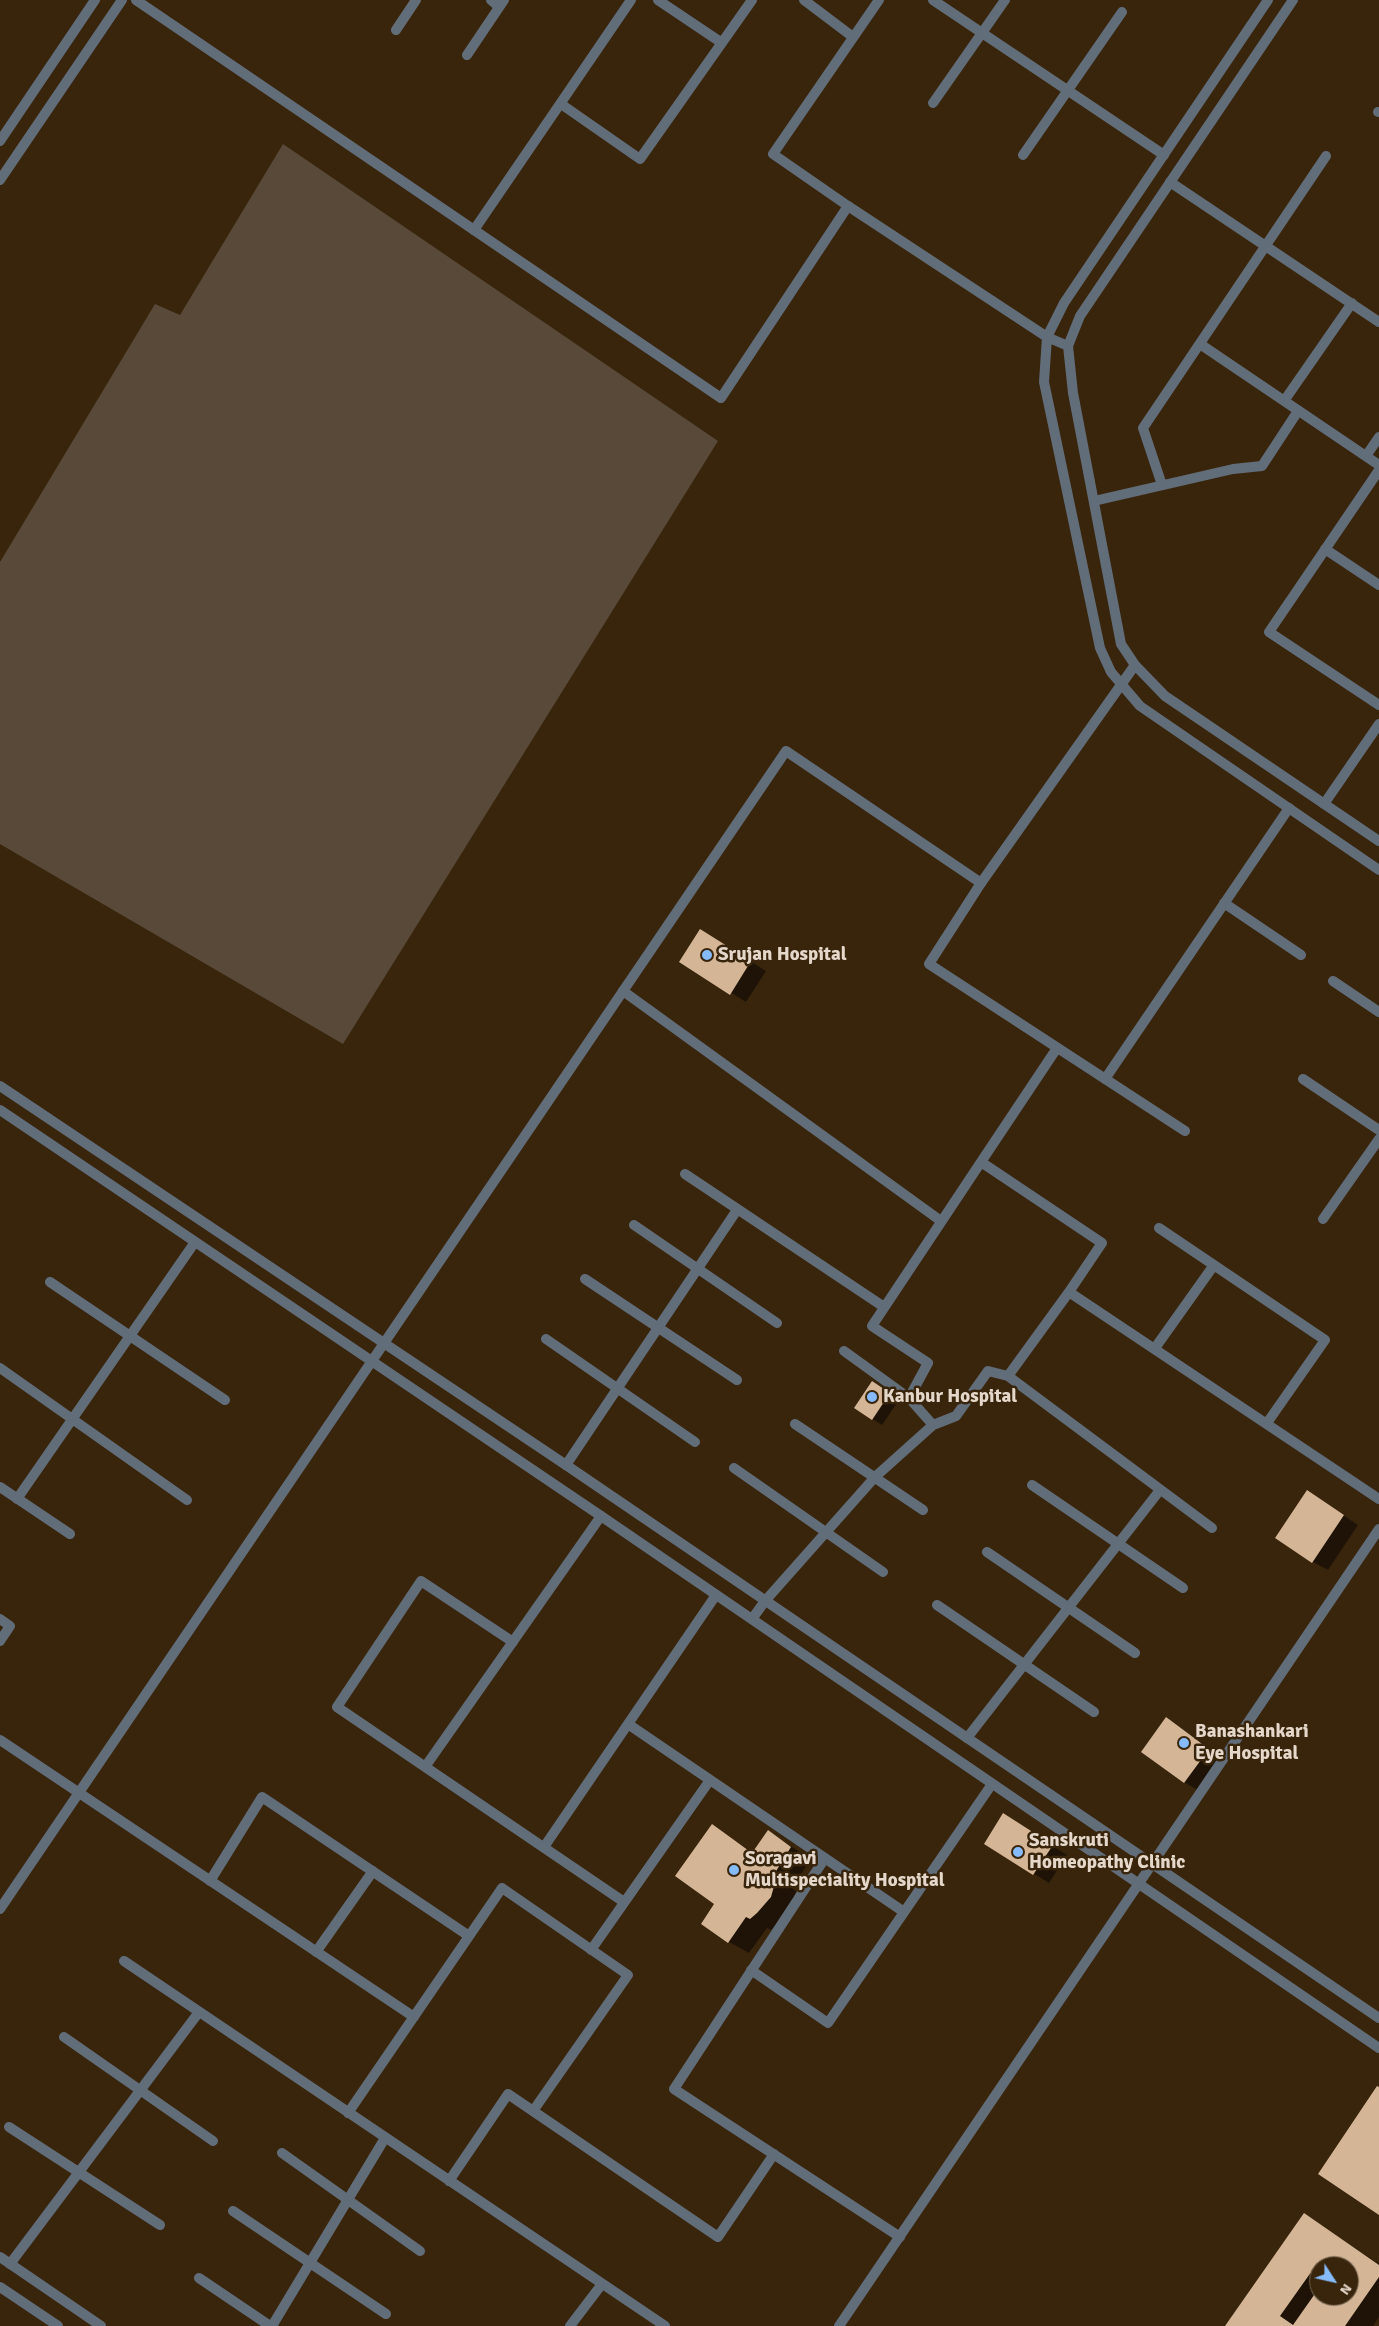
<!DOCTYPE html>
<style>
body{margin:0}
#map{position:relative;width:1379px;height:2326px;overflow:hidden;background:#39250c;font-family:Signika,sans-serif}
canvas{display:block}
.north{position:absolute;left:1309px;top:2256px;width:50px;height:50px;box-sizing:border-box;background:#39250c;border:1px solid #7e6d58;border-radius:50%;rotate:125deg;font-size:14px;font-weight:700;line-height:20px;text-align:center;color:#e5d8ca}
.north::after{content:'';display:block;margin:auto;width:18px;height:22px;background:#86bbfb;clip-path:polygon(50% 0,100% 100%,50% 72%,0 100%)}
</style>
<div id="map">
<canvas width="1379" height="2326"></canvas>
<div class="north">N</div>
</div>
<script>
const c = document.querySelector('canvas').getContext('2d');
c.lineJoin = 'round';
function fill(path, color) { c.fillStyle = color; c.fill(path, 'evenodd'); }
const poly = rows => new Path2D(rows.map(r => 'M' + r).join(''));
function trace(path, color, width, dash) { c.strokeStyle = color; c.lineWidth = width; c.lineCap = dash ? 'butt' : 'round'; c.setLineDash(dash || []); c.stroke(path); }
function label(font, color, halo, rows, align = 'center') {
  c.font = font + ' Signika,sans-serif'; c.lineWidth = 5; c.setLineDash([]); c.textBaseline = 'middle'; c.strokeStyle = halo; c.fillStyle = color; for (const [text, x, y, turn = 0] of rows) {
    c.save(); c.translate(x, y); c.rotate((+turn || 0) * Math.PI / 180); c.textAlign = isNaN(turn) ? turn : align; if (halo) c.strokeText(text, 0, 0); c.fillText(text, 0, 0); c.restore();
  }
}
const green = poly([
 [283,144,718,441,343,1044,0,844,0,562,155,304,180,315]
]);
const shadow = poly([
 [715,939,766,971,746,1002,680,961],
 [882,1389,899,1400,882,1425,855,1408],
 [1322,1501,1358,1525,1328,1570,1313,1562],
 [1167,1719,1224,1758,1199,1791,1184,1782],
 [1019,1824,1067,1855,1049,1883,985,1843],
 [712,1826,754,1853,768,1832,811,1859,792,1888,796,1891,791,1908,771,1930,767,1928,749,1953,729,1942,716,1903],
 [1304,2215,1379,2264,1379,2317,1373,2326,1227,2326],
 [1319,2266,1349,2266,1349,2296,1319,2296]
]);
const building = poly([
 [700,929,751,961,730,995,679,962],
 [872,1381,890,1393,872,1420,854,1408],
 [1307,1490,1344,1515,1312,1563,1275,1538],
 [1166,1717,1209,1749,1184,1783,1141,1752],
 [1003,1813,1053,1845,1033,1875,984,1844],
 [712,1824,752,1853,768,1830,791,1847,773,1876,776,1879,771,1897,757,1913,750,1919,746,1917,728,1943,701,1924,714,1904,675,1876],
 [1377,2086,1379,2087,1379,2215,1318,2174],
 [1304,2213,1379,2265,1379,2277,1345,2326,1225,2326],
 [1319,2266,1349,2266,1349,2296,1319,2296,1319,2288,1293,2325,1280,2316,1314,2268,1319,2271]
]);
const service = poly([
 [491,0,499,7],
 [658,0,722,43],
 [804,0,853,37],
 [933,0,1164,155],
 [396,30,416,0],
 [467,55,504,0],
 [933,103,1005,0],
 [561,104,640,159,752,0],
 [1378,112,1379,112],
 [1023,155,1122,12],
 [1170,182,1379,322],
 [848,206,773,154,879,0],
 [474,230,631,0],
 [1200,344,1379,465],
 [1284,401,1352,303],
 [1366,456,1379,437],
 [1379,470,1269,632,1379,705],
 [1162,485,1143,428,1326,156],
 [1094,501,1233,469,1262,466,1298,411],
 [1325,549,1379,585],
 [1324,804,1379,724],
 [981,883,929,964,1185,1131],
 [1224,903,1301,955],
 [1333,981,1379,1012],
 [623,991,941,1221],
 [1105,1079,1289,808],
 [1303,1079,1379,1130],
 [981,1162,1057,1048],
 [685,1174,884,1307],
 [1323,1219,1379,1139],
 [634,1225,777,1323],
 [1159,1228,1325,1340,1267,1423],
 [585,1279,737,1380],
 [50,1282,225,1400],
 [1069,1292,1379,1499],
 [546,1339,695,1442],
 [1155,1348,1214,1265],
 [844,1351,909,1398,933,1425],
 [0,1368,187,1500],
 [1008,1376,1212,1528],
 [795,1424,923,1510],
 [566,1465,737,1210],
 [734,1468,883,1572],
 [1032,1485,1183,1588],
 [0,1487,70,1534],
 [17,1499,195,1242],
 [987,1552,1135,1653],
 [937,1605,1094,1712],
 [0,1619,10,1626,0,1641],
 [752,1619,765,1601,875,1477,933,1425,956,1416,988,1371,1008,1376,1069,1292,1102,1243,981,1162,872,1326,928,1363,909,1398],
 [513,1642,421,1581,337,1707,624,1902],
 [628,1724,904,1912],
 [967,1738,1160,1490],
 [0,1740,414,2017],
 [425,1767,601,1516],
 [544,1847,716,1595],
 [825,1858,674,2089,900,2237],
 [210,1881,262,1797,469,1936],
 [591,1950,710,1780],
 [316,1952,373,1871],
 [124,1961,665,2326],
 [751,1970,828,2023,992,1784],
 [64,2037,213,2141],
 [348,2113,502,1888,628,1975,533,2111],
 [9,2127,160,2225],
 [282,2153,420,2251],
 [449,2181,508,2094,718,2237,774,2154],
 [233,2211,386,2314],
 [10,2264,199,2012],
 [199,2278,270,2326],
 [272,2326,385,2138],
 [570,2326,602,2284]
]);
const tertiary = poly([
 [136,0,721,398,848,206,1047,337,1068,346],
 [1268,0,1064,303,1047,337,1044,382,1100,648,1111,672,1140,706,1379,870],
 [1293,0,1080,316,1068,346,1073,393,1121,644,1135,665,1165,696,1379,841],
 [0,141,95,0],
 [0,180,122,0],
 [0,1086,566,1465,1379,2018],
 [0,1110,601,1516,1379,2048],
 [0,1909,786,751,981,883,1135,665],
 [0,2257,101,2326],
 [0,2287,58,2326],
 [839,2326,1379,1529]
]);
const markers = [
 [707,955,6,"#86bbfb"],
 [872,1397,6,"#86bbfb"],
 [1184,1743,6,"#86bbfb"],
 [1018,1852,6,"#86bbfb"],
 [734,1870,6,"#86bbfb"]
];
const poiNames = [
 ["Srujan Hospital",718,955],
 ["Kanbur Hospital",883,1397],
 ["Banashankari",1195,1732],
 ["Eye Hospital",1195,1754],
 ["Sanskruti",1029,1841],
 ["Homeopathy Clinic",1029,1863],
 ["Soragavi",745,1859],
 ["Multispeciality Hospital",745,1881]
];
fill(green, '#584939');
fill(shadow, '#0007');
fill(building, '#d4b697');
trace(service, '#626d7a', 10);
trace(tertiary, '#626d7a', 10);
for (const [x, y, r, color] of markers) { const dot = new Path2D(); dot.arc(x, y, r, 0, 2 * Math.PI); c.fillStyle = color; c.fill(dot); trace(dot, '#39250c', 2); }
label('bold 19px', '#e5d8ca', '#39250c', poiNames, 'left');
</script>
